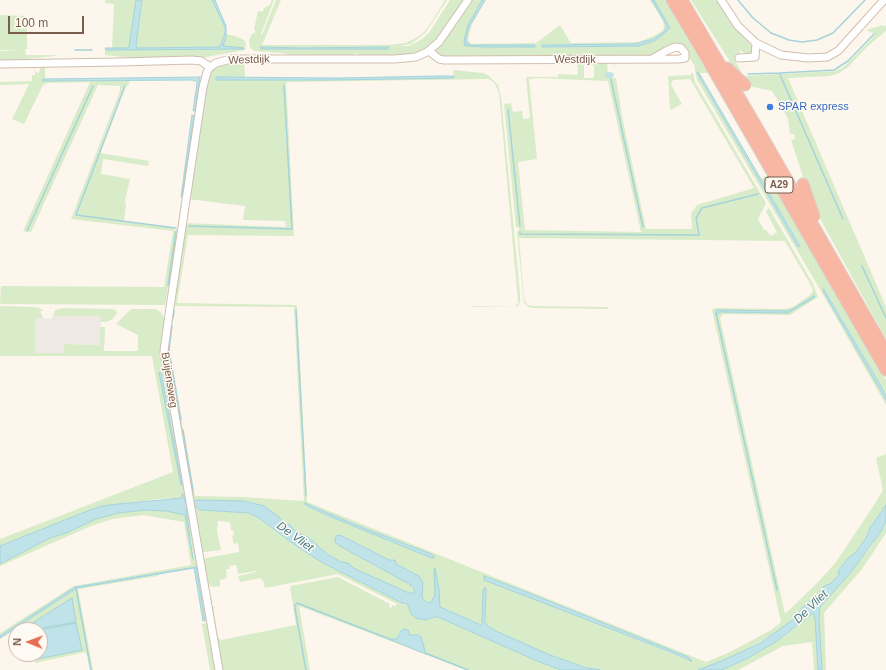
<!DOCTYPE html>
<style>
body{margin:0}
#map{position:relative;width:886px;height:670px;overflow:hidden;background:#fdf6ec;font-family:Arial,sans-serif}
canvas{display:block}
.north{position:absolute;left:8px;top:622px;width:40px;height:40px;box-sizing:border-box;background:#fffaf3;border:1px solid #cabbb1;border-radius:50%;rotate:271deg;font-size:11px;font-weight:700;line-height:16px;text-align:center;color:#7a5c4d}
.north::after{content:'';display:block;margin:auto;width:14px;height:18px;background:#e76f51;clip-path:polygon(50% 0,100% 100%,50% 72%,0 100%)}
.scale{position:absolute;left:8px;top:16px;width:76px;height:18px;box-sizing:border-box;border:2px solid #7a5c4d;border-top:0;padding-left:5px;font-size:12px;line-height:14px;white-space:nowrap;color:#7a5c4d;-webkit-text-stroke:3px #fffaf3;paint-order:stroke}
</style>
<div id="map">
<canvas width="886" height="670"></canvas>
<div class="north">N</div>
<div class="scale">100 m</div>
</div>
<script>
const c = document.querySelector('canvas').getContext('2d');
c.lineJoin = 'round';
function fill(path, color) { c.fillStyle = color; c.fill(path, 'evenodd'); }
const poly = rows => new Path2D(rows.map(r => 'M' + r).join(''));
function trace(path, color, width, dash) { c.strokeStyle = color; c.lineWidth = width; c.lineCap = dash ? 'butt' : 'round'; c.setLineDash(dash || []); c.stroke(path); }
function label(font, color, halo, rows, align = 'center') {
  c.font = font + ' Arial,sans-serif'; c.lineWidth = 3; c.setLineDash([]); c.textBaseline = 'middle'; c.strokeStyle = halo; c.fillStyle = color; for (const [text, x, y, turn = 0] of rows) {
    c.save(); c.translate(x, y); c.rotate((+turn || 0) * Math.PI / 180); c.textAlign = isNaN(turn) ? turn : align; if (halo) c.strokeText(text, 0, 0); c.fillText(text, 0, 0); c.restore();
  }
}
const industrial = poly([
 [54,316,101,316,100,345,64,344,63,353,34,353,35,318,53,319]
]);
const green = poly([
 [105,0,136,0,130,45,128,48,112,49,114,4,105,3],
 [142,0,212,0,224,25,225,33,221,46,219,47,137,48,136,45],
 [272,0,274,0,261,34,262,35,276,0,281,0,262,45,390,45,405,43,416,38,424,32,432,21,445,0,447,0,425,33,411,44,399,46,409,46,421,40,429,33,450,0,465,0,441,37,426,50,411,56,362,56,357,53,348,56,296,56,281,53,255,51,250,48,249,40,252,34,256,32,254,29,258,11,263,12,264,8,270,5],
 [261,47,300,48,389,47,388,49,261,49],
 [470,0,482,0,468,25,464,41,465,46,483,47,535,47,534,45,472,45,467,44,466,38,469,27,485,0,486,0,472,24,469,34,468,40,471,44,536,43,560,25,571,43,639,42,656,35,663,30,664,27,663,21,650,0,652,0,667,25,664,32,658,36,637,44,542,45,542,47,631,46,647,44,660,37,670,28,654,0,665,0,708,73,697,73,698,75,798,247,800,245,761,179,767,175,886,380,886,395,825,289,823,290,886,400,886,405,825,298,697,80,694,65,683,49,654,56,444,59,435,53,436,50],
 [691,0,718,0,740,33,752,46,752,51,750,54,747,55,740,50,740,54,734,57,743,76,835,71,842,68,849,62,875,35,873,33,866,30,883,25,884,27,886,25,886,31,869,45,847,68,839,73,830,76,788,78,886,307,886,339,812,204,791,140,795,139,794,134,790,134,788,119,780,104,772,91,749,86,734,71,729,60],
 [0,15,25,16,22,27,27,28,27,49,25,49,26,55,55,55,56,56,25,59,0,62,0,51,22,50,0,50],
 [226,34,235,36,244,40,246,44,245,50,201,58,138,59,105,55,105,50,244,49,223,47,223,45],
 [612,61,616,68,612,63,607,62,608,76,610,79,616,78,622,116,646,229,692,229,691,213,697,205,754,188,690,79,673,80,671,85,682,104,670,110,668,76,691,75,691,73,693,73,695,82,766,203,758,219,764,230,766,230,771,236,777,232,766,212,767,210,769,208,813,284,818,297,790,315,723,314,720,318,785,614,819,581,836,562,874,505,883,490,876,458,886,454,886,505,870,528,866,538,856,552,847,559,839,570,839,575,830,584,827,585,823,588,820,592,794,618,794,619,775,633,745,650,724,660,698,670,600,670,572,663,537,650,495,631,486,624,485,606,486,588,483,591,482,625,440,607,435,568,435,595,431,602,428,603,422,598,423,583,419,576,396,564,393,559,389,560,343,536,338,535,336,537,335,541,338,545,411,585,414,589,413,593,409,593,353,568,348,563,341,562,327,554,308,537,296,532,290,525,283,522,279,517,261,505,244,501,198,500,192,502,167,349,184,239,185,223,286,227,285,221,243,220,245,206,188,199,206,84,210,74,214,69,220,64,226,62,244,62,245,77,217,77,217,80,454,78,453,70,484,73,489,76,498,85,501,96,520,294,520,301,518,306,471,307,471,306,514,306,518,304,518,301,499,93,495,84,489,79,286,82,294,236,188,235,177,303,297,305,307,502,706,662,730,652,771,630,781,622,712,310,714,308,785,309,793,307,810,295,813,291,812,287,785,241,519,238,524,297,525,301,528,305,531,306,608,307,608,309,533,308,529,307,524,303,517,232,519,230,519,227,516,227,504,104,511,103,513,112,522,111,523,119,530,118,526,77,558,77,558,74,577,75,578,73,577,62,584,65,584,78,594,78,594,66,585,64,582,62],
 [536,78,608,81,641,232,525,230,518,162,537,159,529,79],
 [814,296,815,297,788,313,720,312,717,314,716,311,789,311],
 [175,306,294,307,304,501,243,497,195,496,170,354,170,340],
 [306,503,351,523,431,554,434,556,434,558,429,557,329,516,305,506],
 [484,576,524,591,688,657,692,661,484,579],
 [34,65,36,72,39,73,41,65,45,65,45,79,43,79,43,81,130,80,128,86,125,86,76,215,174,228,175,231,177,231,181,202,184,204,171,287,168,288,165,305,0,304,1,286,164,287,173,231,71,219,120,91,120,86,98,85,31,232,23,231,90,82,47,83,43,85,24,124,12,119,29,84,0,85,0,82,32,81,32,75,35,75,35,70,33,66],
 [100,153,149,161,148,166,103,159,101,174,130,179,125,201,126,205,124,221,77,215],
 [0,306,34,307,39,308,44,311,40,311,43,318,35,319,35,353,63,353,64,344,100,345,100,327,105,327,104,351,138,351,138,335,116,324,131,309,155,309,161,312,165,320,163,341,188,503,185,502,184,494,182,494,182,498,159,499,102,506,0,546,0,539,173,472,152,356,0,356],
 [160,373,161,373,182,485,181,485],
 [63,308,112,309,116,310,117,313,113,319,106,322,101,322,100,316,54,316,53,319,52,319,55,310],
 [193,507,201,510,247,513,253,514,295,545,323,563,402,603,407,603,411,614,422,620,438,617,537,661,561,670,466,670,299,606,310,670,221,670,210,610,212,607,215,607,213,610,218,637,221,640,296,625,290,586,338,577,390,604,389,607,391,608,392,605,396,606,397,604,338,574,265,588,263,580,261,580,261,578,240,582,238,576,256,572,256,571,238,574,236,565,229,566,230,569,226,569,227,578,220,580,220,586,213,587,205,583,202,560,206,558,239,552,238,543,234,544,232,536,234,535,233,530,231,530,230,522,218,521,217,531,221,550,205,552,201,552],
 [404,629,408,631,410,635,421,637,423,648,427,653,426,654,391,640,397,639,400,632],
 [189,508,198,560,197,562,199,565,207,620,207,621,205,621,195,567,77,586,0,636,0,633,74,586,191,565,184,522,143,515,112,519,91,526,0,566,0,564,50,538,66,533,96,519,118,513,145,510,166,511,185,515,193,559,194,558,186,509],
 [886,522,886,533,862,569,824,613,826,670,822,670,819,617,820,607,852,571,870,548],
 [158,575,158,576,78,589,93,670,90,670,86,652,35,663,33,654,40,654,40,630,27,630,26,625,24,624,0,639,0,638,77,588],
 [812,613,814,613,815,615,818,670,814,670,812,642,783,646,738,670,722,670,748,658,777,641,799,625],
 [207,623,208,624,217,670,210,670,202,624]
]);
const water = poly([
 [136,0,142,0,136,45,137,48,220,47,225,33,225,27,212,0,215,0,226,26,226,36,223,46,244,48,244,49,106,50,105,48,127,48,129,47,136,0],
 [482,0,485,0,469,27,466,38,467,44,472,45,535,45,535,47,483,47,465,46,464,41,468,25,482,0],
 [652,0,654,0,670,28,660,37,652,42,638,46,542,47,542,45,634,44,653,39,664,32,667,26,652,0],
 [261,47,300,48,389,47,388,49,261,49,261,47],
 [697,73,699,73,800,246,798,247,697,73],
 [437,76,454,76,454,78,332,80,216,80,216,77,337,78,437,76],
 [200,77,195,111,193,111,197,83,196,81,192,80,43,81,42,80,43,79,200,77],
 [192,115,194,116,182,197,181,197,192,115],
 [824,289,886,395,886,400,823,291,823,290,824,289],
 [814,296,815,297,788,313,720,312,716,315,715,313,717,310,789,311,814,296],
 [159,373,161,373,182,485,181,485,159,373],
 [182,494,183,494,186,503,198,500,244,501,264,506,279,517,283,522,290,525,296,532,308,537,327,554,341,562,348,563,353,568,409,593,414,593,414,589,411,585,338,545,335,542,335,538,337,535,342,536,389,560,395,560,396,564,419,576,423,583,422,598,428,603,431,602,435,595,434,569,435,568,439,590,440,607,481,625,482,625,483,591,484,588,486,588,485,622,488,626,496,631,550,655,584,667,600,670,561,670,537,661,438,617,435,617,425,620,416,618,411,614,407,603,402,603,323,563,295,545,259,518,249,513,201,510,195,507,186,509,193,559,185,515,166,511,145,510,118,513,96,519,66,533,50,538,0,564,0,546,90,510,102,506,118,504,182,498,182,494],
 [305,503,351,523,431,554,434,556,434,558,429,557,329,516,305,505,305,503],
 [886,505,886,522,879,534,852,571,820,607,819,617,822,670,818,670,815,618,813,613,777,641,748,658,722,670,698,670,724,660,760,643,794,619,803,607,820,592,824,586,830,584,839,575,839,574,838,573,839,570,847,559,856,552,866,538,870,528,886,505],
 [196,567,205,621,203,621,194,568,77,588,0,638,0,636,75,587,196,567],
 [484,576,524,591,688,657,692,661,691,661,687,659,668,651,484,580,484,576],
 [72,598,76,622,32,630,31,624,72,598],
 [76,623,82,650,38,659,37,654,40,654,40,630,76,623],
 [404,629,408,630,410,635,418,635,421,637,426,654,391,640,391,639,397,639,401,631,404,629]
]);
const stream = poly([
 [738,0,753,18,771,33,789,40,802,42,817,40,833,33,865,0],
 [75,50,92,50],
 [748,74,780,73],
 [610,75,643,227],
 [125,86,76,215,176,228],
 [508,109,520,226],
 [843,219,781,77,780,73,834,70,848,61,874,34],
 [189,226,292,229,284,86],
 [27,231,93,86],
 [520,232,520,234,699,235,696,218,702,208,758,194],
 [862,266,886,318],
 [168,285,176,231],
 [296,310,306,495],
 [716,313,777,590],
 [173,318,174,311],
 [172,326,169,350,181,420],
 [183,430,193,491],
 [76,588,91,670],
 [425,653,468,670],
 [306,670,295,609,295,605,297,603,392,640]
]);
const canal = poly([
 [608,75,611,75]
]);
const minor = poly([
 [721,0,738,26,756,43,781,55,808,58,827,57,838,51,884,0],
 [429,51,439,59,444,60,679,59,685,58,685,53,681,48,675,47,666,51,652,59],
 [739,58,755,57,756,43],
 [0,64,120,62,192,60,201,61,210,67],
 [219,670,164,351,170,307,203,87,207,72,210,67,216,63,231,59,395,59,416,57,427,52,439,42,468,0]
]);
const highway = poly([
 [672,0,706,57,886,370],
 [682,0,755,124,886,352],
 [727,68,745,85],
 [803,184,814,216]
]);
const markers = [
 [770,107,4,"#3f7fe0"]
];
const shields = [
 [779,185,28]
];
const shieldNames = [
 ["A29",779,185]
];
const streetNames = [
 ["Westdijk",249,60,-2],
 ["Westdijk",575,60],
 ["Buijensweg",169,380,81]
];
const shopNames = [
 ["SPAR express",778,107]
];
const waterNames = [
 ["De Vliet",295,537,36],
 ["De Vliet",811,607,-44]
];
fill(industrial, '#efe9e4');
fill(green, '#d8ecc9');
fill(water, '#bfe3e8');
trace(water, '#a5d3da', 1);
trace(stream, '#a5d3da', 1.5);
trace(canal, '#bfe3e8', 5.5);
trace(minor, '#d1beb0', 9);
trace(highway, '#dad1cd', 13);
trace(minor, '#fff', 7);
trace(highway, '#f7b7a3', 11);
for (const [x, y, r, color] of markers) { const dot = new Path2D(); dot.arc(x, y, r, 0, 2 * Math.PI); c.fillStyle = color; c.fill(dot); trace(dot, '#fffaf3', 1.5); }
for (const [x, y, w] of shields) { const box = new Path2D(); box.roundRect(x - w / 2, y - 8, w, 16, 3); c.fillStyle = '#fffaf3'; c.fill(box); trace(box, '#7a5c4d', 1); }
label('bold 10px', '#7a5c4d', null, shieldNames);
label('11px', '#7a5c4d', '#fffaf3', streetNames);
label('11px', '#366cbe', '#fffaf3', shopNames, 'left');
label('italic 12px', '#437c86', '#fffaf3', waterNames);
</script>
